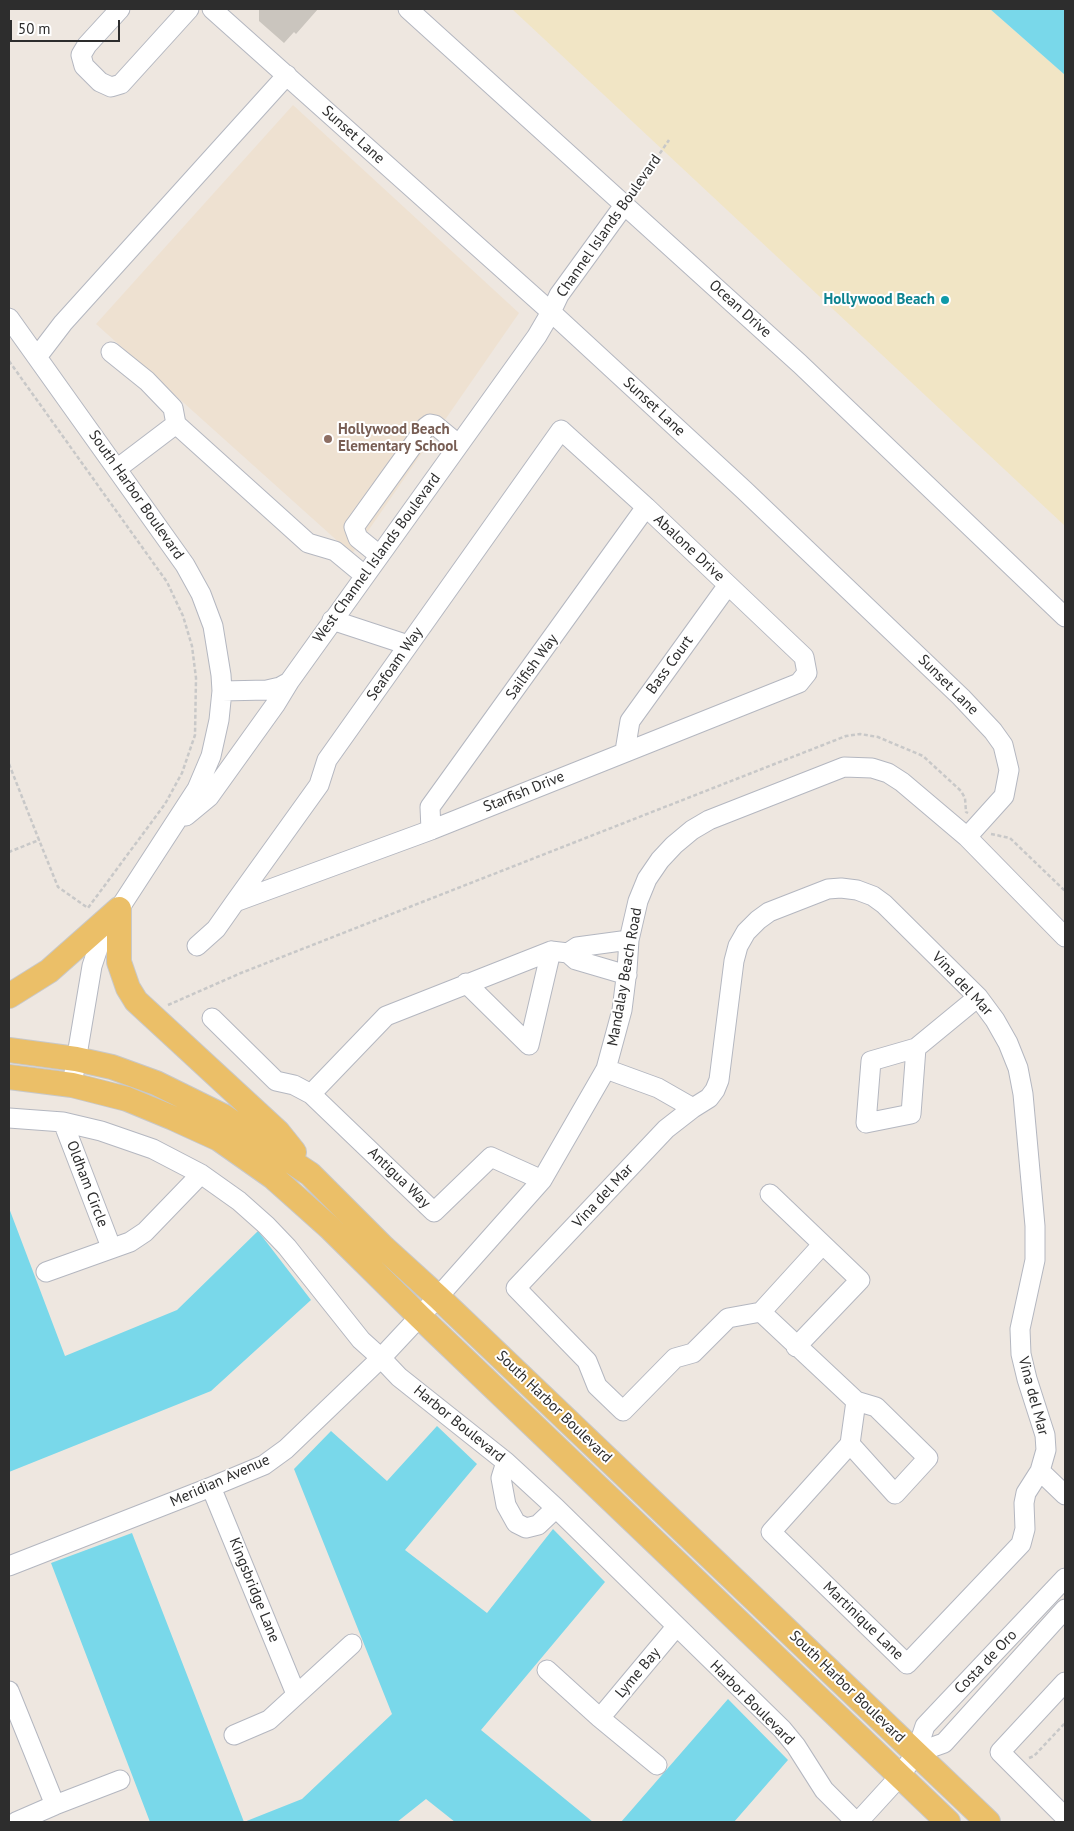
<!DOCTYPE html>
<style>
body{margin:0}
#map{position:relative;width:1074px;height:1831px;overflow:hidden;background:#eee7e0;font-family:"PT Sans",sans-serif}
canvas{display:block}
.frame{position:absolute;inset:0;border:10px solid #2d2d2d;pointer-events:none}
.scale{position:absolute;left:10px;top:20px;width:110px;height:22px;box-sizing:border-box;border:2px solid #2d2d2d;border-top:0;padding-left:6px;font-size:15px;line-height:18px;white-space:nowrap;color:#2d2d2d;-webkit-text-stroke:4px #fff;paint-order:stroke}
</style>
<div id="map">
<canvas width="1074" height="1831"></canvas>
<div class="frame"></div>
<div class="scale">50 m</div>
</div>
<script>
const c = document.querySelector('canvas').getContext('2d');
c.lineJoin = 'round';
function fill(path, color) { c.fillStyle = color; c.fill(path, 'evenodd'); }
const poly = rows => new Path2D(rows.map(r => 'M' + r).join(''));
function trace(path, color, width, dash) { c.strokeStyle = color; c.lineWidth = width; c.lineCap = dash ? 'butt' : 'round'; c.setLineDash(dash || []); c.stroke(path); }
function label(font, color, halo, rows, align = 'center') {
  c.font = font + ' "PT Sans",sans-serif'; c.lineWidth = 4; c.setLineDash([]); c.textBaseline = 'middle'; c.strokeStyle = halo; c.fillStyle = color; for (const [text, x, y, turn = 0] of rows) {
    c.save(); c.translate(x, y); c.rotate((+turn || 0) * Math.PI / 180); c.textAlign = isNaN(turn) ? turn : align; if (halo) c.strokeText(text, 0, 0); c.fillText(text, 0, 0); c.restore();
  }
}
const education = poly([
 [293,105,519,313,352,554,96,324]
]);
const sand = poly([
 [512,9,990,9,1065,75,1065,526]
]);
const water = poly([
 [990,9,1065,9,1065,75],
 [9,1208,65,1356,177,1310,258,1231,311,1300,211,1391,9,1472],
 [437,1426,477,1464,405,1550,487,1613,553,1529,605,1582,481,1730,593,1822,455,1822,426,1799,397,1822,244,1822,302,1799,392,1714,294,1469,331,1431,387,1481],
 [132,1533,244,1822,150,1822,51,1563],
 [728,1699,788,1760,734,1822,621,1822]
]);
const building = poly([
 [259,9,318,9,296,34,294,32,284,43,259,21]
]);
const path = poly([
 [634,191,669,140],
 [9,361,167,582,183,616,192,646,196,678,195,735,182,773,165,804,88,908,58,887,39,840],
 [9,764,39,840,9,852],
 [991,834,1010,838,1065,891],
 [168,1005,241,973,846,736,860,734,878,737,923,756,961,791,965,798,966,812,968,813],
 [1029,1758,1034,1756,1065,1723]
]);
const minor = poly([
 [120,9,87,45,81,55,84,66,100,82,111,87,121,84,189,9],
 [212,9,551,312,744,490,961,697,993,731,1003,745,1009,770,1004,796,967,837],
 [408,9,800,364,1065,617],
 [9,318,185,565,201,594,213,626,221,675,222,691,219,720,211,756,197,789,119,909,100,942,92,966,72,1085],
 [111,352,147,381,173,408,176,424],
 [37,357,63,323,287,75],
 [118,468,176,424,308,543,335,551,364,575],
 [379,555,358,538,354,527,357,523,426,427,430,424,435,425,458,444],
 [332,620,408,645],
 [222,691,267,690,280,687,289,682,537,336,551,312,559,295,625,204],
 [625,751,630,721,728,585],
 [186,816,209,797,275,705,289,682],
 [431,830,430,807,646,507],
 [197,946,216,929,235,902,319,785,327,760,561,430,646,507,804,657,807,673,799,683,431,830,235,902],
 [568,953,576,960,627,975],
 [466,983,529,1045,551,951],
 [212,1018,276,1081,294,1085,311,1094,434,1212,491,1157,542,1180],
 [916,1048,871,1061,866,1123,911,1114,916,1048,978,997],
 [606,1069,658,1088,693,1108,709,1098,715,1090,719,1080,734,961,738,946,746,932,758,920,769,912,828,889,841,888,857,890,873,896,884,904,978,997,995,1020,1008,1043,1018,1068,1023,1094,1035,1226,1035,1260,1020,1329,1021,1354,1027,1379,1045,1435,1046,1450,1040,1471,1026,1493,1024,1503,1025,1529,1021,1544,907,1664,771,1532,850,1444,856,1401],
 [311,1094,386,1016,551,951,568,953,577,947,629,940],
 [693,1108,666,1129,516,1288,587,1361,597,1386,623,1411,675,1358,693,1353,728,1318,761,1312,856,1401,876,1407,928,1458,895,1494,850,1444],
 [9,1118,63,1122,101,1131,153,1149,201,1174,239,1201,266,1225,287,1247,361,1340,381,1358,399,1377,506,1462,556,1508,782,1729,796,1746,824,1790,856,1822],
 [63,1122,111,1247],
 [770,1194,860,1280,796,1347],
 [46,1272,130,1242,145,1232,201,1174],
 [761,1312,822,1245],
 [506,1462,501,1478,506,1505,516,1523,526,1528,538,1525,556,1508],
 [1040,1471,1065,1495],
 [211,1487,296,1694],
 [9,1566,211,1487,264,1465,286,1449,381,1358,438,1297,542,1180,606,1069,622,1010,627,970,629,940,638,901,647,879,660,860,674,845,692,830,709,820,844,767,872,768,888,773,902,782,967,837,1065,937],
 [547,1670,600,1718,657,1765],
 [1065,1682,1000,1752,1065,1817],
 [9,1691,55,1805],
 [600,1718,676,1627],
 [234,1735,269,1720,352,1644],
 [916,1753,944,1743,1065,1609],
 [16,1822,55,1805,120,1780],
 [858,1822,900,1776,916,1753,925,1726,1065,1578]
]);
const major = poly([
 [119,909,119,962,128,988,136,1001,278,1132,294,1152],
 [9,996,49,971,119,909],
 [9,1050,76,1059,112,1067,156,1083,223,1116,310,1174,384,1248,438,1297,988,1822],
 [9,1077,72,1085,127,1099,173,1118,219,1139,273,1177,329,1227,420,1317,948,1822]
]);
const markers = [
 [945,300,5,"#0f9aa8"],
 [328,439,5,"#8d6e63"]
];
const streetNames = [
 ["Sunset Lane",353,135,42],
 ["Channel Islands Boulevard",609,226,-55],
 ["Ocean Drive",740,309,42],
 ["Sunset Lane",654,407,43],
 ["South Harbor Boulevard",136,495,55],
 ["Abalone Drive",689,548,43],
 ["West Channel Islands Boulevard",377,558,-54],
 ["Seafoam Way",395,664,-55],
 ["Bass Court",670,665,-54],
 ["Sailfish Way",532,667,-54],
 ["Sunset Lane",948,685,45],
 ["Starfish Drive",524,792,-22],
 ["Mandalay Beach Road",625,977,-80],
 ["Vina del Mar",962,984,47],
 ["Antigua Way",399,1178,44],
 ["Oldham Circle",87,1184,69],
 ["Vina del Mar",603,1196,-47],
 ["Vina del Mar",1033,1396,75],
 ["South Harbor Boulevard",554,1407,44],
 ["Harbor Boulevard",459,1424,39],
 ["Meridian Avenue",220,1481,-24],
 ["Kingsbridge Lane",254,1590,68],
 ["Martinique Lane",863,1621,44],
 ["Costa de Oro",986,1662,-46],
 ["Lyme Bay",638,1673,-50],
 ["South Harbor Boulevard",847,1687,44],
 ["Harbor Boulevard",752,1703,45]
];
const cultureNames = [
 ["Hollywood Beach",935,300]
];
const educationNames = [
 ["Hollywood Beach",338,430],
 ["Elementary School",338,447]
];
fill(education, '#eee1d1');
fill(sand, '#f1e5c5');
fill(water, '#79d8ea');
fill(building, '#cac5be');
trace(minor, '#b4b7c0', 21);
trace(major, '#c8c8c8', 26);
trace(path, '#c8c8c8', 2.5, [4, 2.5]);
trace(minor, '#fff', 19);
trace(major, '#ebbf68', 24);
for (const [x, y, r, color] of markers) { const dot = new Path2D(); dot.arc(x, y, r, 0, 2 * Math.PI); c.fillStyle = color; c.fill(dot); trace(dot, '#fff', 2); }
label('15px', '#2d2d2d', '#fff', streetNames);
label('bold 15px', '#0d838f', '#fff', cultureNames, 'right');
label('bold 15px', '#785e54', '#fff', educationNames, 'left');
</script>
